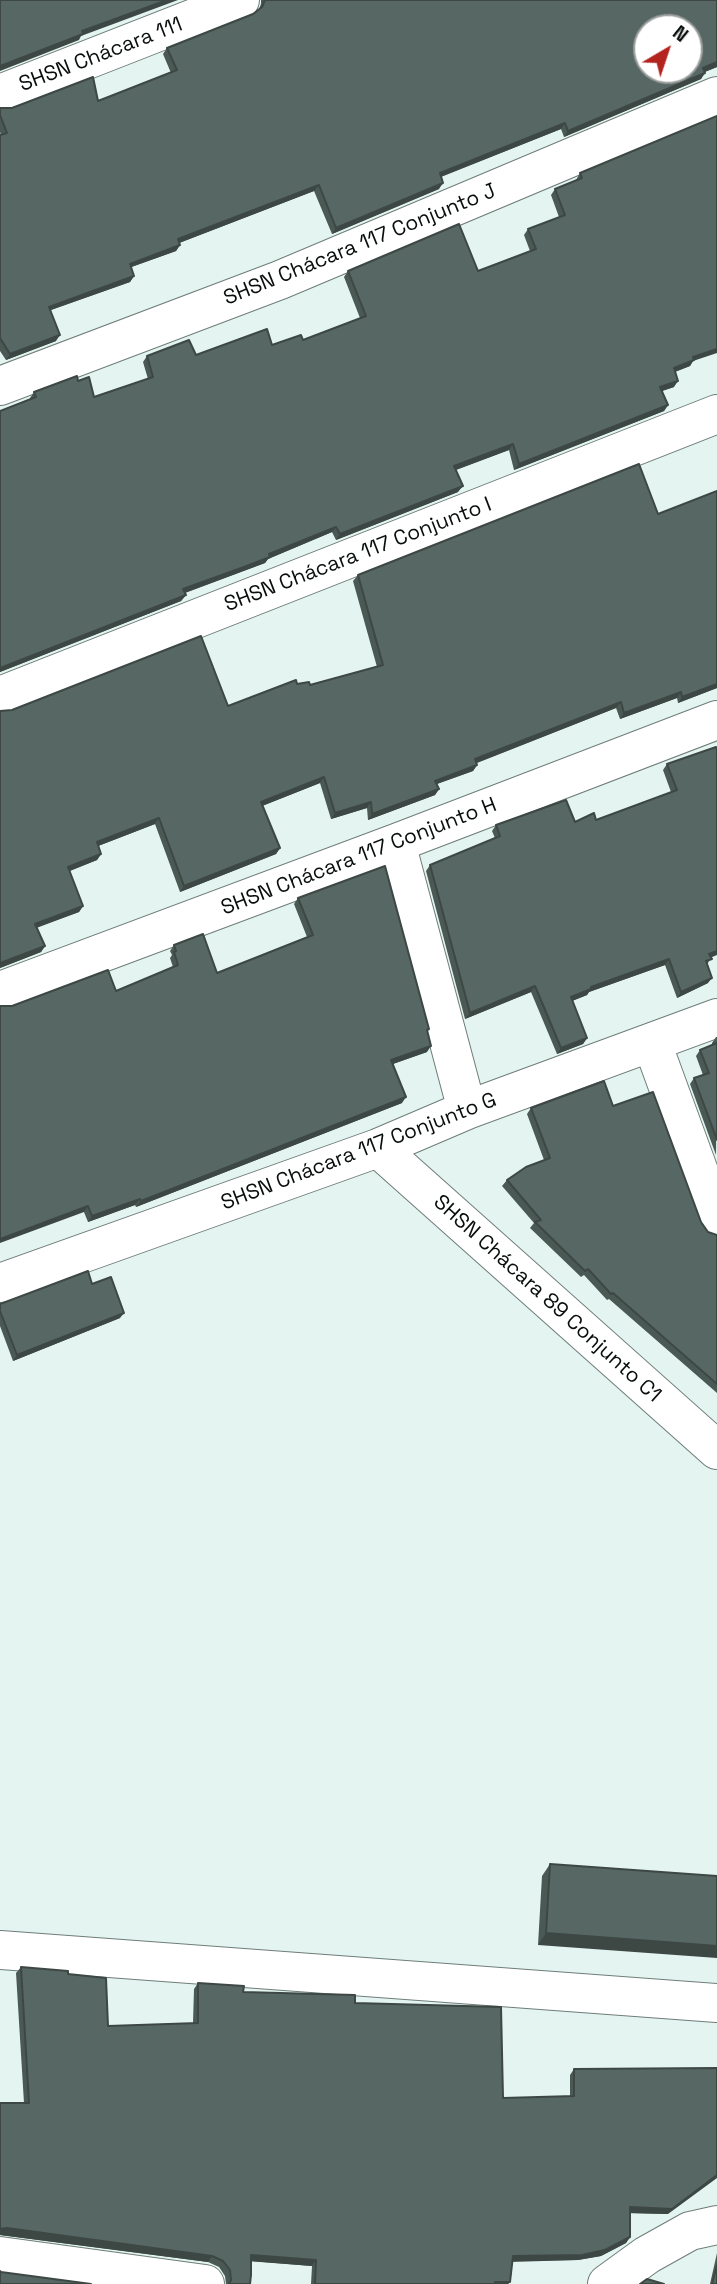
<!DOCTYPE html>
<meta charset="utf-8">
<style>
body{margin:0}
#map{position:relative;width:717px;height:2284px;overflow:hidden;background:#e4f5f1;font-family:"Space Grotesk",sans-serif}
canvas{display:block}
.north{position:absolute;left:633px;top:14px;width:70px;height:70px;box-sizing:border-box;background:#fff;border:2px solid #9c9f9e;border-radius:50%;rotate:39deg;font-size:19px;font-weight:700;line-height:28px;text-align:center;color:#080e0c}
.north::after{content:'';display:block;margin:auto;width:24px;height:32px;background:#b3241f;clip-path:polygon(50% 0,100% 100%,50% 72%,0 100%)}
</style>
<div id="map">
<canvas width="717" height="2284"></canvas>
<div class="north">N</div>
</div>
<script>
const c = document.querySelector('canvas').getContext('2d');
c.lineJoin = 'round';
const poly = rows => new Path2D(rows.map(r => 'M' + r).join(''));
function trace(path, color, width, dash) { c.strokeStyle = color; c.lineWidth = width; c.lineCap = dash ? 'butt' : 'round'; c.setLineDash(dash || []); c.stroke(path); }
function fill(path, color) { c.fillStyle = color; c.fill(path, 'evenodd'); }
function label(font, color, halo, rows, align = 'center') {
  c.font = font + ' "Space Grotesk",sans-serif'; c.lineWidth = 5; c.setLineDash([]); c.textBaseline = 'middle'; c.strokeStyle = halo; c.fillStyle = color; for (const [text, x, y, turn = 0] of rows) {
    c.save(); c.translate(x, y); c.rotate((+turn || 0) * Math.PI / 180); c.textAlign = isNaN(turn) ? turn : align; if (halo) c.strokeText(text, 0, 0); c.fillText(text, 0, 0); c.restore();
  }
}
const street = poly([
 [0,94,240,0],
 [0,386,280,280,717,96],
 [0,696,717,414],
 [396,843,467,1110],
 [0,991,396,843,717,720],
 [652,1043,717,1221],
 [378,1148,717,1450],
 [0,1283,378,1148,467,1110,717,1018],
 [0,1950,717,2003],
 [0,2256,205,2284],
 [607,2284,647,2255,690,2231,717,2225]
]);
const wall = poly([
 [261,0,717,0,717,67,705,72,701,79,564,137,561,129,441,177,439,189,332,234,314,191,179,243,180,245,176,251,131,267,134,276,130,282,51,310,56,341,6,360,0,351,0,135,1,135,0,132,0,108,12,108,98,101,171,73,163,54,167,48,253,14,259,9,261,4],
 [580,173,693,361,690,366,675,372,674,387,662,391,668,405,664,411,514,470,509,450,456,470,458,492,336,540,332,532,268,559,265,563,185,593,186,595,181,601,0,672,0,411,30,399,30,398,34,392,78,381,94,397,148,379,143,362,147,356,196,355,303,340,360,318,344,277,348,271,478,271,530,251,524,235,528,229,559,217,551,195,555,189,576,180],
 [639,464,658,514,717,491,717,688,678,703,677,698,620,719,616,708,477,763,477,765,473,771,437,784,439,789,435,795,368,820,367,808,331,819,320,783,262,806,280,848,276,854,180,892,155,824,98,846,101,854,97,860,70,871,83,906,79,912,37,927,45,946,41,952,0,968,0,711,12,710,201,636,228,706,296,680,297,684,309,682,310,685,377,667,353,581,358,575],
 [717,750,711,957,707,965,708,983,677,998,665,965,589,992,587,995,572,1001,587,1038,583,1044,557,1054,531,992,465,1019,426,871,430,865,495,838,492,831,496,825,575,822,596,820,671,792,663,770,667,764],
 [298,898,429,1029,427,1032,427,1052,393,1064,402,1103,136,1207,135,1205,88,1222,1,1007,116,991,173,967,170,958,172,955,170,951,174,945,217,973,307,937,294,904],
 [716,1037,717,1037,716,1155,690,1084,694,1078,703,1075,696,1056,700,1050,712,1045,712,1043],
 [613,1106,708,1232,717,1235,717,1393,609,1299,607,1300,584,1275,581,1277,530,1228,534,1223,502,1186,507,1180,544,1160,527,1114,531,1108],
 [92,1284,120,1318,13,1361,0,1326,0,1304],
 [550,1864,717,1876,538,1945,542,1876],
 [21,1967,68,1974,108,2026,193,2023,194,1989,198,1983,243,1992,355,2003,503,2098,570,2096,570,2075,574,2069,668,2214,630,2213,630,2237,626,2243,601,2256,578,2260,512,2261,510,2282,508,2284,311,2284,312,2266,251,2261,250,2284,226,2284,225,2276,219,2267,208,2262,0,2235,0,2103,24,2103,16,1973],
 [717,2253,717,2284,710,2284]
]);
const shadedWall = poly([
 [167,0,178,0,81,36,79,40,0,71,0,66,82,31],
 [717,62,717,67,699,74,703,68],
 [705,73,701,79,564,137,568,131],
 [565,123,561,129,435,179,440,173],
 [443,183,439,189,332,234,336,228],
 [319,185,314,191,174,245,178,239],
 [180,245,176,251,126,269,130,264],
 [134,276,130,282,45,312,49,307],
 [60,335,56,341,6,360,10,354],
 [717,349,717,353,693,361,690,366,669,374,674,368,693,357],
 [678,381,674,387,656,393,660,387],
 [668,405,664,411,514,470,519,464],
 [513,444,509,450,450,472,454,466],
 [463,486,458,492,336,540,340,534],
 [336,527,332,532,268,559,265,563,179,595,183,589],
 [186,595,181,601,0,672,0,668],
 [717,684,717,688,678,703,682,697],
 [681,692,677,698,620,719,624,713],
 [621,702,616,708,471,765,475,759],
 [477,765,473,771,431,786,435,781],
 [324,777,320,783,257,808,261,802],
 [439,789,435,795,368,820,372,814],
 [371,802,367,808,331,819,335,813],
 [159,818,155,824,93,848,97,842],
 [280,848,276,854,180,892,184,886],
 [101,854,97,860,64,873,68,867],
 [83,906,79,912,31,930,35,924],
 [45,946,41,952,0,968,0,963],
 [717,951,717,955,705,960,709,954],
 [669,959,665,965,589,992,587,995,567,1003,571,997,591,987],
 [712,978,708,983,677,998,681,992],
 [535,986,531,992,465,1019,470,1013],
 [587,1038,583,1044,557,1054,561,1048],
 [431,1046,427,1052,387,1066,391,1060],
 [406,1097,402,1103,136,1207,141,1201],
 [140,1199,135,1205,88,1222,92,1216],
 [88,1206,84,1212,0,1243,0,1239],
 [124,1313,120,1318,13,1361,17,1355],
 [546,1933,717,1946,717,1958,538,1945],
 [717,2175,717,2178,668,2214,625,2213,630,2207],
 [7,2228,212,2256,208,2262,0,2235,0,2229],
 [630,2237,626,2243,601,2256,578,2260,509,2262,513,2256],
 [251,2255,316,2260,312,2266,247,2261],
 [495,2282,510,2282,508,2284,494,2284]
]);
const building = poly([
 [0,0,167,0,82,31,83,34,0,66,0,0],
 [265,0,717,0,717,62,703,68,705,73,568,131,565,123,440,173,443,183,336,228,319,185,178,239,180,245,130,264,134,276,49,307,60,335,10,354,0,338,0,135,7,133,0,115,0,108,12,108,93,77,98,101,177,70,167,48,253,14,262,7,265,0],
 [647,28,689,28,689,70,647,70,647,28],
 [717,116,717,349,693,357,694,360,674,368,678,381,660,387,668,405,519,464,513,444,454,466,463,486,340,534,336,527,269,554,270,557,244,567,183,589,186,595,0,668,0,411,36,397,34,392,77,376,78,381,89,377,94,397,153,377,147,356,189,340,196,355,267,329,272,345,301,335,303,340,366,316,348,271,459,224,478,271,536,249,528,229,565,215,555,189,582,178,580,173,717,116],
 [639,464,658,514,717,491,717,684,682,697,681,692,624,713,621,702,475,759,477,765,435,781,439,789,372,814,371,802,335,813,324,777,261,802,280,848,184,886,159,818,97,842,101,854,68,867,83,906,35,924,45,946,0,963,0,711,12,710,201,636,228,706,296,680,297,684,309,682,310,685,383,665,358,575,639,464],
 [716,747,717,750,717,951,709,954,712,959,706,961,712,978,681,992,669,959,591,987,591,989,571,997,587,1038,561,1048,535,986,470,1013,430,865,500,836,496,825,566,800,575,822,594,813,596,820,677,790,667,764,716,747],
 [385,866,429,1029,427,1030,431,1046,391,1060,406,1097,141,1201,140,1199,92,1216,88,1206,0,1239,0,1006,12,1006,108,970,116,991,178,965,174,952,176,951,174,945,203,934,217,973,313,935,298,898,385,866],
 [717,1043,717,1140,694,1078,709,1073,700,1050,717,1043],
 [604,1081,613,1106,653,1092,701,1222,708,1232,717,1235,717,1384,613,1293,611,1294,588,1269,585,1271,535,1222,541,1220,507,1180,526,1167,550,1158,531,1108,604,1081],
 [88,1271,92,1284,111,1277,124,1313,17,1355,0,1311,0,1304,88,1271],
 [550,1864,717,1876,717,1946,546,1933,550,1864],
 [21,1967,68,1971,68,1974,106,1978,108,2026,198,2023,198,1983,244,1986,243,1992,355,1995,355,2003,501,2007,503,2098,574,2096,574,2069,717,2068,717,2175,672,2209,630,2207,630,2237,605,2250,582,2255,513,2256,510,2282,495,2282,495,2284,315,2284,316,2260,251,2255,251,2275,250,2284,229,2284,231,2280,230,2270,223,2261,212,2256,7,2228,0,2229,0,2103,29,2103,21,1967],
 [717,2265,717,2284,712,2284,717,2265],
 [0,2271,1,2272,91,2284,0,2284,0,2271],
 [647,2279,664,2284,640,2284,647,2279]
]);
const streetNames = [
 ["SHSN Chácara 111",101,55,-21],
 ["SHSN Chácara 117 Conjunto J",360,245,-22],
 ["SHSN Chácara 117 Conjunto I",358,555,-21],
 ["SHSN Chácara 117 Conjunto H",359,857,-21],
 ["SHSN Chácara 117 Conjunto G",359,1152,-21],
 ["SHSN Chácara 89 Conjunto C1",547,1299,42]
];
trace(street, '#6e7d79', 40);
trace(street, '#fff', 38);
fill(wall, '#4b5955');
fill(shadedWall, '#3d4845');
fill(building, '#576763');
trace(building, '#3d4845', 2);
label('21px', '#080e0c', '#fff', streetNames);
</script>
